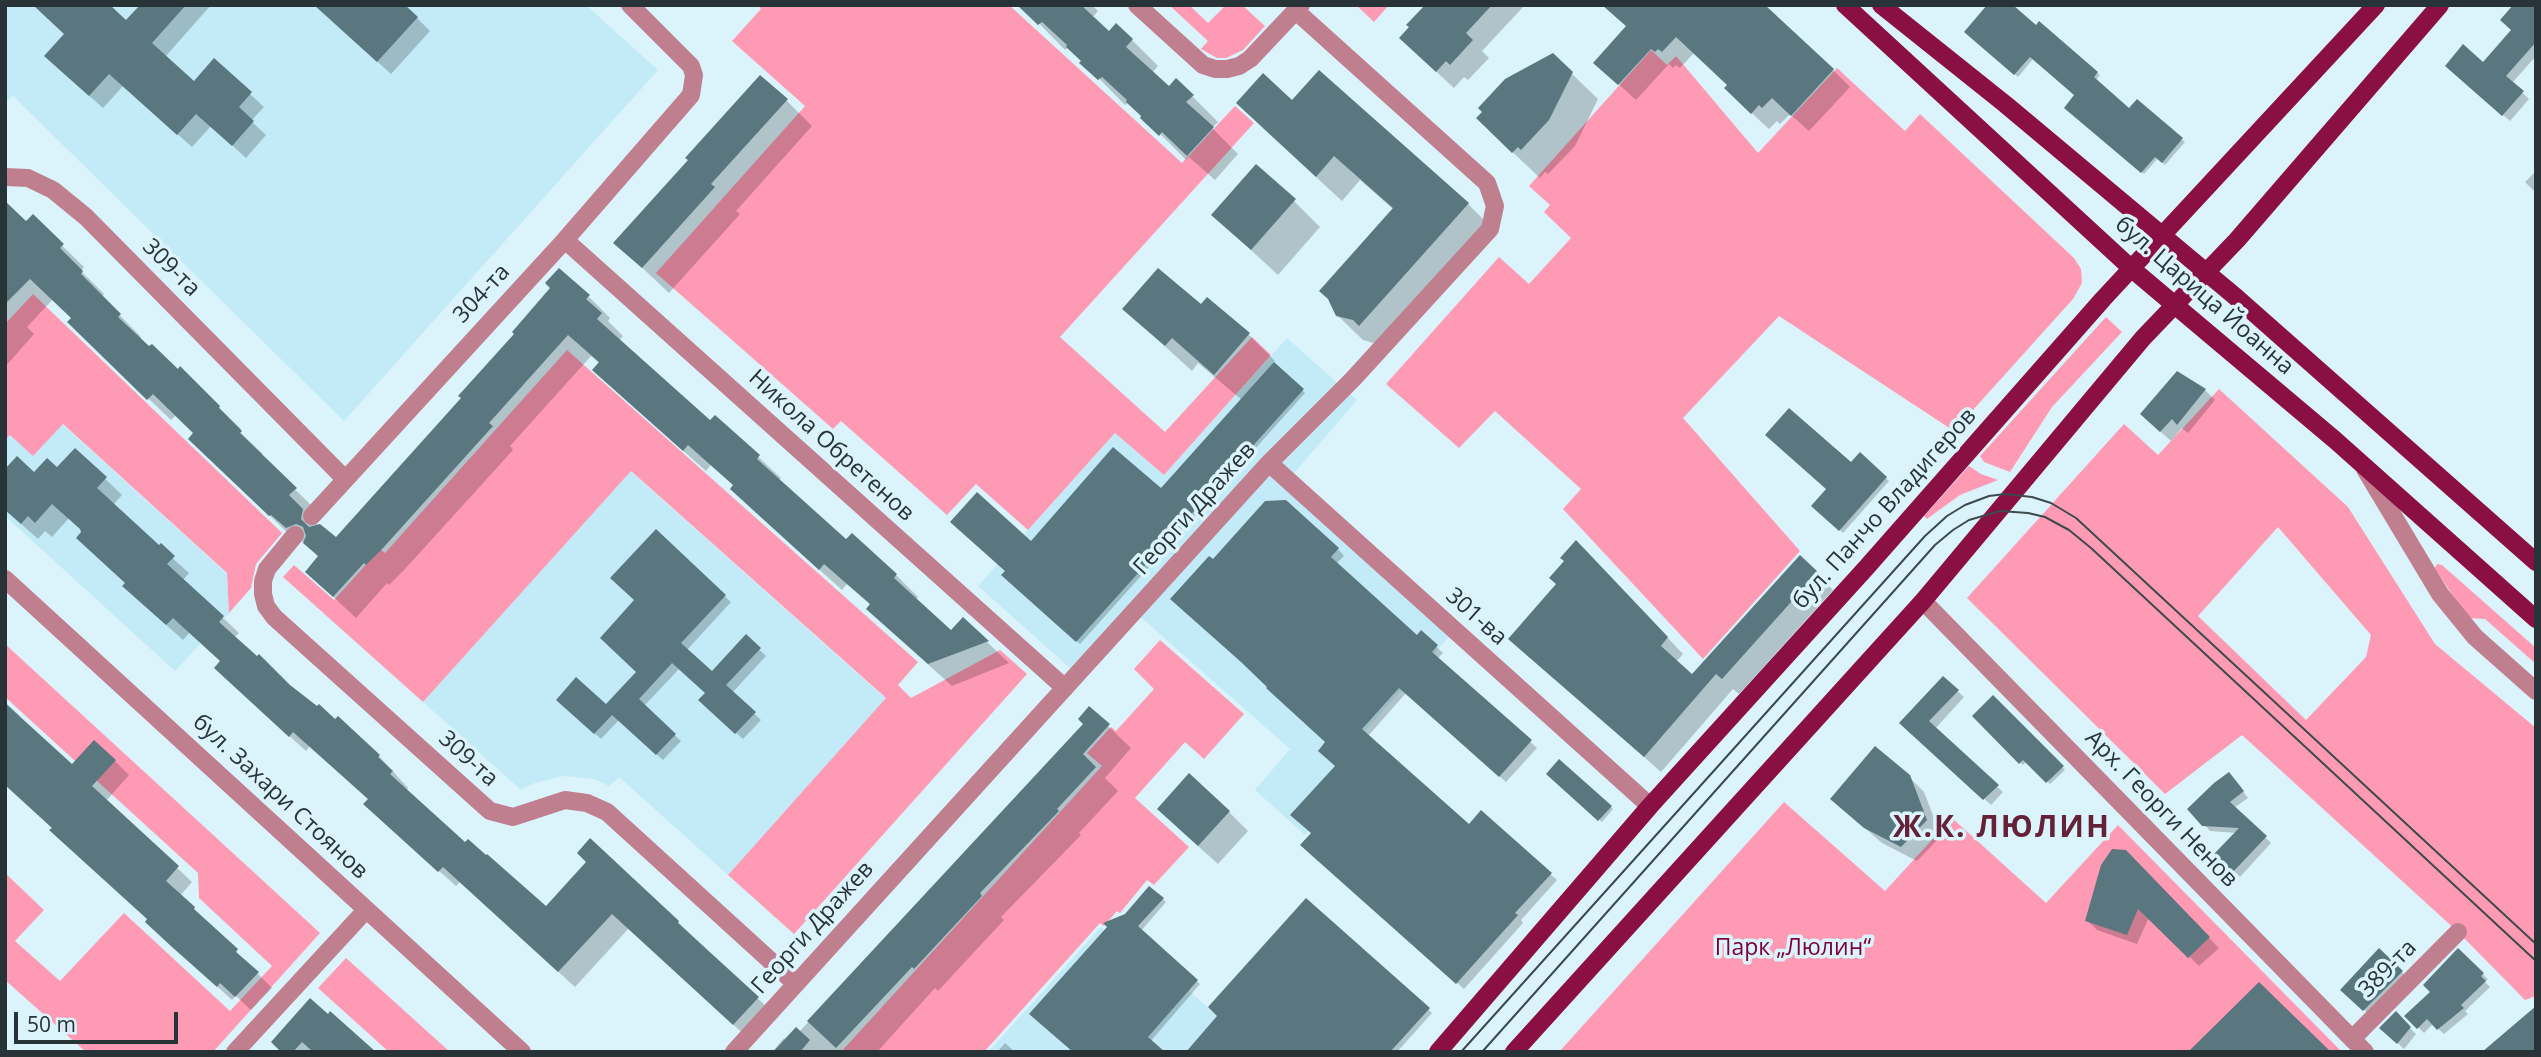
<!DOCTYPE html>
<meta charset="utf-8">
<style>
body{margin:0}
#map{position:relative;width:2541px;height:1057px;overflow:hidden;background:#dbf4fc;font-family:"Open Sans",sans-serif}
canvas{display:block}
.frame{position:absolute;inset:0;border:7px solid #273337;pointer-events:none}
.scale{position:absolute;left:14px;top:1012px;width:164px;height:32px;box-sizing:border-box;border:4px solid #273337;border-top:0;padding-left:9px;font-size:21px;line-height:24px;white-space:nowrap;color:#273337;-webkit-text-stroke:5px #dbf4fc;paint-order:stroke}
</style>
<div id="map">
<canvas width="2541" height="1057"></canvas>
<div class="frame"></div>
<div class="scale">50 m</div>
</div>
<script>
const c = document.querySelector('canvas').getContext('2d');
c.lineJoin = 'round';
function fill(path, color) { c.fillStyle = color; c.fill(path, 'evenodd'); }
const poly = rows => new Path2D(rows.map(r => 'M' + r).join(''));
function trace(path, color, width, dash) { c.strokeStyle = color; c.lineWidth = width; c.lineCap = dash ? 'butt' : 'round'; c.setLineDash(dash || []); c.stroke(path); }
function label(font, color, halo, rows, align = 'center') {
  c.font = font + ' "Open Sans",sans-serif'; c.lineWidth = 7; c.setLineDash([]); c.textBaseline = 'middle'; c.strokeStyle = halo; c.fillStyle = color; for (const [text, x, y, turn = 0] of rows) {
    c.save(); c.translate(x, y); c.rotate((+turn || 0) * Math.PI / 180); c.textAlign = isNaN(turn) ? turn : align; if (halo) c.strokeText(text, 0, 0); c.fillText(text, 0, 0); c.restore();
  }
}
const built = poly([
 [5,5,586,5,658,70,344,421,13,96,5,103],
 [1287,338,1357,400,1288,480,1455,630,1348,750,1366,767,1305,835,1255,790,1290,749,1128,606,1071,669,978,586,1115,433,1164,475],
 [62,424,227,574,229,613,175,671,5,516,5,440,10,435],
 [630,471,886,699,728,875,619,777,609,786,594,779,563,776,535,783,521,790,423,702],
 [1101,927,1118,942,1125,934,1258,1052,988,1052]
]);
const green = poly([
 [758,5,1009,5,1182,163,1235,106,1254,123,1060,337,1165,432,1252,337,1271,355,1164,475,1115,433,1028,530,976,484,947,515,841,421,833,429,656,273,805,106,732,41,761,9],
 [1169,5,1189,5,1208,23,1226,5,1242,5,1265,26,1243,50,1226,58,1217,58,1201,49,1208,41],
 [1356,5,1389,5,1374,22],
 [1651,50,1667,65,1676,56,1758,153,1837,68,1905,131,1920,114,2074,258,2081,269,2082,283,2073,299,1954,431,1779,316,1683,418,1800,551,1703,659,1563,509,1581,489,1495,411,1459,448,1386,384,1499,257,1529,284,1571,238,1544,212,1550,205,1529,186],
 [33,294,282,533,256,564,251,588,229,613,227,573,63,424,33,456,10,435,5,440,5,324],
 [2106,317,2122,332,2052,407,2010,472,1984,462,1980,456],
 [567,350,918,662,898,685,911,698,1000,650,1027,674,794,934,728,875,886,698,631,471,423,702,283,577,294,565,334,600,380,549,385,553],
 [2219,389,2348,507,2435,644,2536,728,2536,996,2525,1000,2458,932,2242,735,2165,794,1967,598,2124,424,2158,455],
 [2278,527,2371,635,2366,657,2306,720,2198,616],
 [1969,466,1981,474,1998,480,1960,495,1927,519,1924,516],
 [2437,564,2442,565,2536,648,2536,664,2485,619,2468,618,2437,572,2435,568],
 [1160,640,1244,714,1204,759,1185,742,1135,798,1189,847,1154,885,1147,880,1120,913,1117,911,1104,926,1100,923,984,1052,841,1052,1102,766,1087,753,1111,727,1116,731,1154,689,1134,669],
 [5,644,320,933,213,1052,86,1052,5,980,5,873,44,910,15,941,60,981,124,913,230,1011,272,966,199,898,198,873,5,697],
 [1784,802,1885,891,1952,818,2046,903,2118,825,2342,1052,1559,1052],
 [346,958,450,1052,389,1052,318,988]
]);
const shadow = poly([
 [142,5,211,5,165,57,194,83,214,61,264,107,251,121,266,135,246,158,211,126,192,147,123,86,103,108,59,69,126,23],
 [315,5,417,18,430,31,391,74],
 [1021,5,1092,5,1098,11,1092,18,1109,34,1116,26,1132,40,1158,66,1152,73,1169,89,1192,96,1218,122,1212,128,1238,154,1215,180,1189,157,1186,160,1129,102,1125,105,1068,47,1065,50],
 [1432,5,1525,5,1482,51,1489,58,1468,80,1464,77,1454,88,1418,55],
 [1603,5,1833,70,1850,87,1809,131,1790,114,1780,124,1777,121,1769,129,1743,105,1729,85,1694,53,1680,68,1676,65,1673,68,1669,64,1636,100,1613,79,1627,27],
 [2536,7,2536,56,2512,83,2529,99,2510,121,2453,72,2483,64],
 [1966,32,2097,73,2100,75,2095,81,2129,110,2137,101,2185,142,2165,165,2158,158,2144,174,2066,108,2076,96,2033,59,2018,77],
 [1319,73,1468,204,1493,229,1380,345,1363,340,1337,315,1394,210,1360,180,1342,201,1263,128,1292,103],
 [1571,73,1598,99,1575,146,1548,174,1545,172,1540,178,1504,144],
 [786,100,812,126,736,211,740,214,669,293,616,243],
 [2536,171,2536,193,2525,182],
 [1294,201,1320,227,1278,275,1213,215],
 [5,214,27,224,33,217,84,267,81,271,104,294,102,297,141,337,139,339,178,371,180,369,241,429,239,431,263,454,261,456,317,511,310,518,336,540,588,296,610,318,608,321,623,336,619,341,710,422,715,417,781,478,778,481,846,542,852,536,896,575,918,597,916,600,951,632,963,619,1009,663,952,686,891,631,869,609,871,605,847,584,842,590,754,511,732,489,735,486,711,465,706,471,617,392,600,364,591,356,510,446,513,450,405,569,389,585,387,583,356,618,307,572,320,557,295,535,292,537,213,461,195,434,176,415,171,420,91,344,73,318,53,299,27,327,34,334,5,367],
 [1207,299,1249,335,1275,361,1273,363,1305,393,1080,644,1006,578,1031,543,1161,490,1242,400,1198,363,1192,371,1124,309,1201,307],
 [2178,373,2205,390,2215,400,2188,433,2182,428,2171,441,2152,424],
 [75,450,122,495,113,505,189,573,183,580,239,633,234,638,289,686,379,756,408,788,406,791,466,845,546,908,588,862,678,922,774,1014,750,1040,629,928,575,987,460,882,456,886,382,820,369,800,310,746,306,751,232,684,222,662,190,632,183,640,141,602,82,530,69,518,52,537,45,531,38,539,20,523,34,474,57,469],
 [1860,455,1889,481,1843,533,1814,506],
 [656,531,731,602,686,651,712,674,746,637,766,656,732,693,761,720,743,739,700,700,707,693,680,668,644,706,681,741,663,760,619,720,601,739,565,706,606,707,639,672,636,600],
 [1338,549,1344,556,1336,564,1417,637,1421,632,1443,653,1437,659,1537,748,1506,782,1406,693,1368,736,1469,827,1550,874,1557,880,1521,920,1523,923,1464,989,1309,851,1313,833,1337,766,1327,743,1213,562],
 [1592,558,1683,654,1676,662,1692,676,1800,558,1833,590,1739,694,1733,689,1661,772,1511,639],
 [1943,678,1964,697,1935,729,2003,792,1991,805,1902,723],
 [1993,697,2065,770,2050,784,2027,761,2023,765,1974,716],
 [5,702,20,716,18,718,72,767,115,761,129,775,106,801,192,882,180,896,272,988,251,1010,236,996,232,1000,162,936,149,920,5,783],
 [1089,708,1131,748,1105,778,1118,791,1079,833,1081,835,1001,917,1004,920,938,991,935,988,877,1052,772,1052,784,1038,786,1040,799,1032,1013,803,1085,724],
 [1559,762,1613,809,1602,822,1549,774],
 [1908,776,1924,792,1941,836,1917,861,1882,843,1832,799],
 [2235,780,2248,798,2234,808,2271,843,2240,877,2217,854,2237,833,2210,831,2190,809],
 [1229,812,1248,831,1218,864,1178,828],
 [2125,852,2219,948,2199,966,2149,917,2137,944,2097,930,2087,920],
 [1150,888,1166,902,1141,931,1200,984,1150,1042,1075,1052,1126,915],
 [1306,900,1432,1013,1397,1052,1188,1052,1220,1016],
 [2379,951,2408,978,2371,1016,2343,990],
 [2459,951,2488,979,2485,982,2490,987,2465,1011,2468,1014,2444,1034,2433,1024,2424,1033,2407,1016,2432,992],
 [311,1001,374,1052,282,1052],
 [2396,1014,2416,1034,2404,1049,2382,1028],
 [1005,1043,1015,1052,997,1052]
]);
const building = poly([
 [33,5,110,5,126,20,140,5,186,5,152,43,194,81,214,58,252,92,239,107,254,121,232,146,196,114,177,135,109,74,89,96,44,56,64,34],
 [314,5,405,5,418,17,377,62],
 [1017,5,1081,5,1109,31,1116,23,1133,39,1126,47,1169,86,1176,78,1194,95,1186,102,1214,127,1187,156,1162,132,1159,136,1140,118,1141,116,1126,102,1127,100,1102,77,1098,80,1079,63,1081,61,1066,47,1067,45,1042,22,1038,25],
 [1425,5,1492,5,1466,33,1473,40,1450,65,1446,61,1436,72,1399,38,1409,27,1406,25],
 [1602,5,1765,5,1834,69,1791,116,1772,98,1762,108,1759,105,1751,114,1724,88,1727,85,1676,37,1662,52,1658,49,1655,52,1651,49,1618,85,1593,63,1626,26],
 [1987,5,2013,5,2036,25,2039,21,2098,72,2094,77,2129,108,2137,99,2183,138,2162,163,2155,157,2141,173,2064,108,2074,95,2030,57,2014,75,1964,32],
 [2513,5,2536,5,2536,42,2506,76,2524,91,2502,116,2445,66,2463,44,2483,62,2511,30,2500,20],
 [1553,53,1573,72,1549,120,1521,150,1518,147,1512,153,1476,118,1482,112,1478,108,1505,79],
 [1319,70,1469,203,1359,326,1353,320,1336,316,1328,299,1319,291,1393,208,1334,156,1316,177,1236,103,1263,73,1292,100],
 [760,75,788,99,711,184,715,187,642,268,613,243,688,160,685,158],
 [1256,164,1296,199,1251,250,1211,215],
 [5,201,26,221,33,214,64,244,60,248,83,271,81,274,121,314,118,317,149,346,152,344,178,369,180,366,220,406,219,408,242,431,240,433,297,488,289,495,303,509,301,519,309,527,320,524,336,537,461,398,458,396,514,334,512,332,550,288,545,283,559,268,590,295,586,299,602,313,597,319,710,420,715,415,760,455,757,459,846,539,852,533,897,574,894,578,951,630,963,617,989,641,928,664,866,609,870,604,824,564,819,570,730,489,733,485,688,445,683,451,592,370,599,362,568,335,489,423,493,426,383,548,366,565,364,563,333,597,305,572,318,556,303,543,306,536,303,527,296,524,286,528,271,515,269,516,188,439,193,433,153,394,147,400,67,322,71,318,30,279,5,304],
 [1158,268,1201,304,1207,297,1250,333,1214,375,1172,338,1165,346,1122,309],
 [1274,362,1304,389,1076,642,1001,575,1005,571,950,522,977,492,1031,541,1113,447,1161,488],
 [2177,371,2206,389,2177,425,2172,419,2160,432,2140,414],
 [1789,408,1851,462,1860,452,1887,477,1839,531,1811,506,1826,489,1765,435],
 [75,448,107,477,97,488,159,545,161,543,175,556,167,564,224,616,219,622,257,656,259,654,290,685,317,706,319,704,335,719,338,716,380,755,378,757,393,771,390,774,465,842,468,839,486,855,487,854,546,906,586,862,577,853,590,838,679,921,678,923,759,997,733,1025,612,914,558,972,443,867,438,872,363,804,368,799,293,732,289,737,214,668,220,661,173,618,166,625,122,586,125,583,76,538,81,532,80,529,52,504,35,523,28,516,21,524,5,510,5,469,17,456,34,472,47,458,57,467],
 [1286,500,1339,548,1331,557,1417,635,1421,630,1438,645,1432,652,1532,740,1499,777,1399,688,1362,729,1469,824,1481,810,1552,873,1515,913,1518,915,1456,984,1300,845,1311,833,1290,815,1335,766,1318,751,1325,742,1266,688,1267,687,1241,662,1170,599,1209,556,1213,559,1265,501],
 [656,529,726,595,681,643,712,671,746,634,761,648,726,685,756,712,735,734,698,700,705,693,672,663,639,699,676,734,656,755,612,715,594,734,556,700,576,677,606,704,636,672,600,638,634,600,610,578],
 [1576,540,1668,637,1661,646,1692,674,1800,555,1818,572,1722,679,1716,674,1644,757,1508,639,1556,584,1549,578,1564,561,1560,558],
 [1943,676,1959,690,1929,721,1999,785,1983,800,1899,723],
 [1993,695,2064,766,2046,783,2023,760,2019,764,1972,716],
 [5,703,72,764,94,740,116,760,92,786,179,866,166,881,195,907,194,909,238,949,236,952,259,972,235,997,220,983,217,987,172,947,145,922,147,919,49,830,52,828,5,785],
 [1089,706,1110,724,1083,754,1096,767,1057,809,1059,811,980,893,982,896,914,969,912,967,836,1048,807,1021,1083,724,1078,719],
 [1875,746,1910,775,1927,820,1901,847,1864,828,1830,799],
 [1559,759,1612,806,1598,821,1546,774],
 [2229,772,2244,791,2230,802,2267,836,2233,872,2214,854,2239,828,2202,826,2187,809,2214,783],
 [1189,773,1230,811,1198,846,1157,809],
 [2112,849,2126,850,2210,937,2188,958,2138,909,2127,935,2085,921,2101,865],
 [1149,886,1164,898,1138,926,1198,980,1148,1037,1165,1052,1073,1052,1029,1014,1107,927,1103,923,1125,914],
 [1306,898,1430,1008,1390,1052,1186,1052,1217,1016,1208,1007],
 [2379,948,2403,971,2363,1011,2340,990],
 [2458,948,2484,973,2481,976,2486,981,2461,1005,2464,1008,2437,1030,2427,1019,2417,1029,2404,1016,2430,992,2423,985],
 [2259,982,2331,1052,2188,1052],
 [310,998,328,1014,330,1011,376,1052,313,1052,302,1042,293,1052,281,1052,271,1042],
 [2536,1006,2536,1052,2482,1052],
 [2396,1011,2411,1027,2397,1044,2379,1028],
 [796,1027,810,1040,800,1052,773,1052]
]);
const minor = poly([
 [1137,5,1203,65,1215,69,1227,69,1239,66,1250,59,1301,5],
 [5,177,28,178,53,190,86,217,345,479],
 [565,240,1065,688],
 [1269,463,1650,806],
 [2365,469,2440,594,2475,637,2536,691],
 [312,516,565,240,691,95,694,75,691,66,630,5],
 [295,535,267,569,263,581,263,594,266,606,274,617,481,803,490,811,513,817,565,800,587,803,607,812,796,984],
 [5,579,522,1052],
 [1923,601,2365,1052],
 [2352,1039,2458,932],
 [235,1052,366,910],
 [734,1052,1269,463,1353,379,1490,229,1495,206,1487,183,1296,11]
]);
const major = poly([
 [1845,5,2132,269,2335,440,2536,619],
 [1881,5,2005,104,2237,298,2536,562],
 [1438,1052,1650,806,1866,568,2103,299,2376,5],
 [1514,1052,1923,601,2143,338,2237,240,2440,5]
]);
const tram = poly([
 [1461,1052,1925,536,1947,516,1965,505,1989,496,2005,494,2032,497,2051,503,2076,518,2536,944],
 [1482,1052,1935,545,1953,530,1969,520,2000,511,2028,513,2045,517,2069,530,2091,548,2536,961]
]);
const streetNames = [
 ["309-та",171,268,45],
 ["304-та",482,294,-47],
 ["бул. Царица Йоанна",2204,296,41],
 ["Никола Обретенов",831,446,42],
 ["Георги Дражев",1195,509,-48],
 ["бул. Панчо Владигеров",1885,509,-48],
 ["301-ва",1476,617,42],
 ["309-та",468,759,42],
 ["бул. Захари Стоянов",280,797,43],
 ["Арх. Георги Ненов",2161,809,46],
 ["Георги Дражев",813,928,-48],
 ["389-та",2388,969,-45]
];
const parkNames = [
 ["Парк „Люлин“",1793,948]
];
const districtNames = [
 ["Ж.К. ЛЮЛИН",2002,828]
];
fill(built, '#c2ebf7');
fill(green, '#ff9ab4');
fill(shadow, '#0003');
fill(building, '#5a767f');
trace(minor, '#c07f8f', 18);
trace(major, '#8a1043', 18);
trace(tram, '#3c4a4e', 2);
label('23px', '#273337', '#dbf4fc', streetNames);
label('23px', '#7f013b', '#dbf4fc', parkNames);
c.letterSpacing = '2px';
label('bold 30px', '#652137', '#dbf4fc', districtNames);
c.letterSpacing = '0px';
</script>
